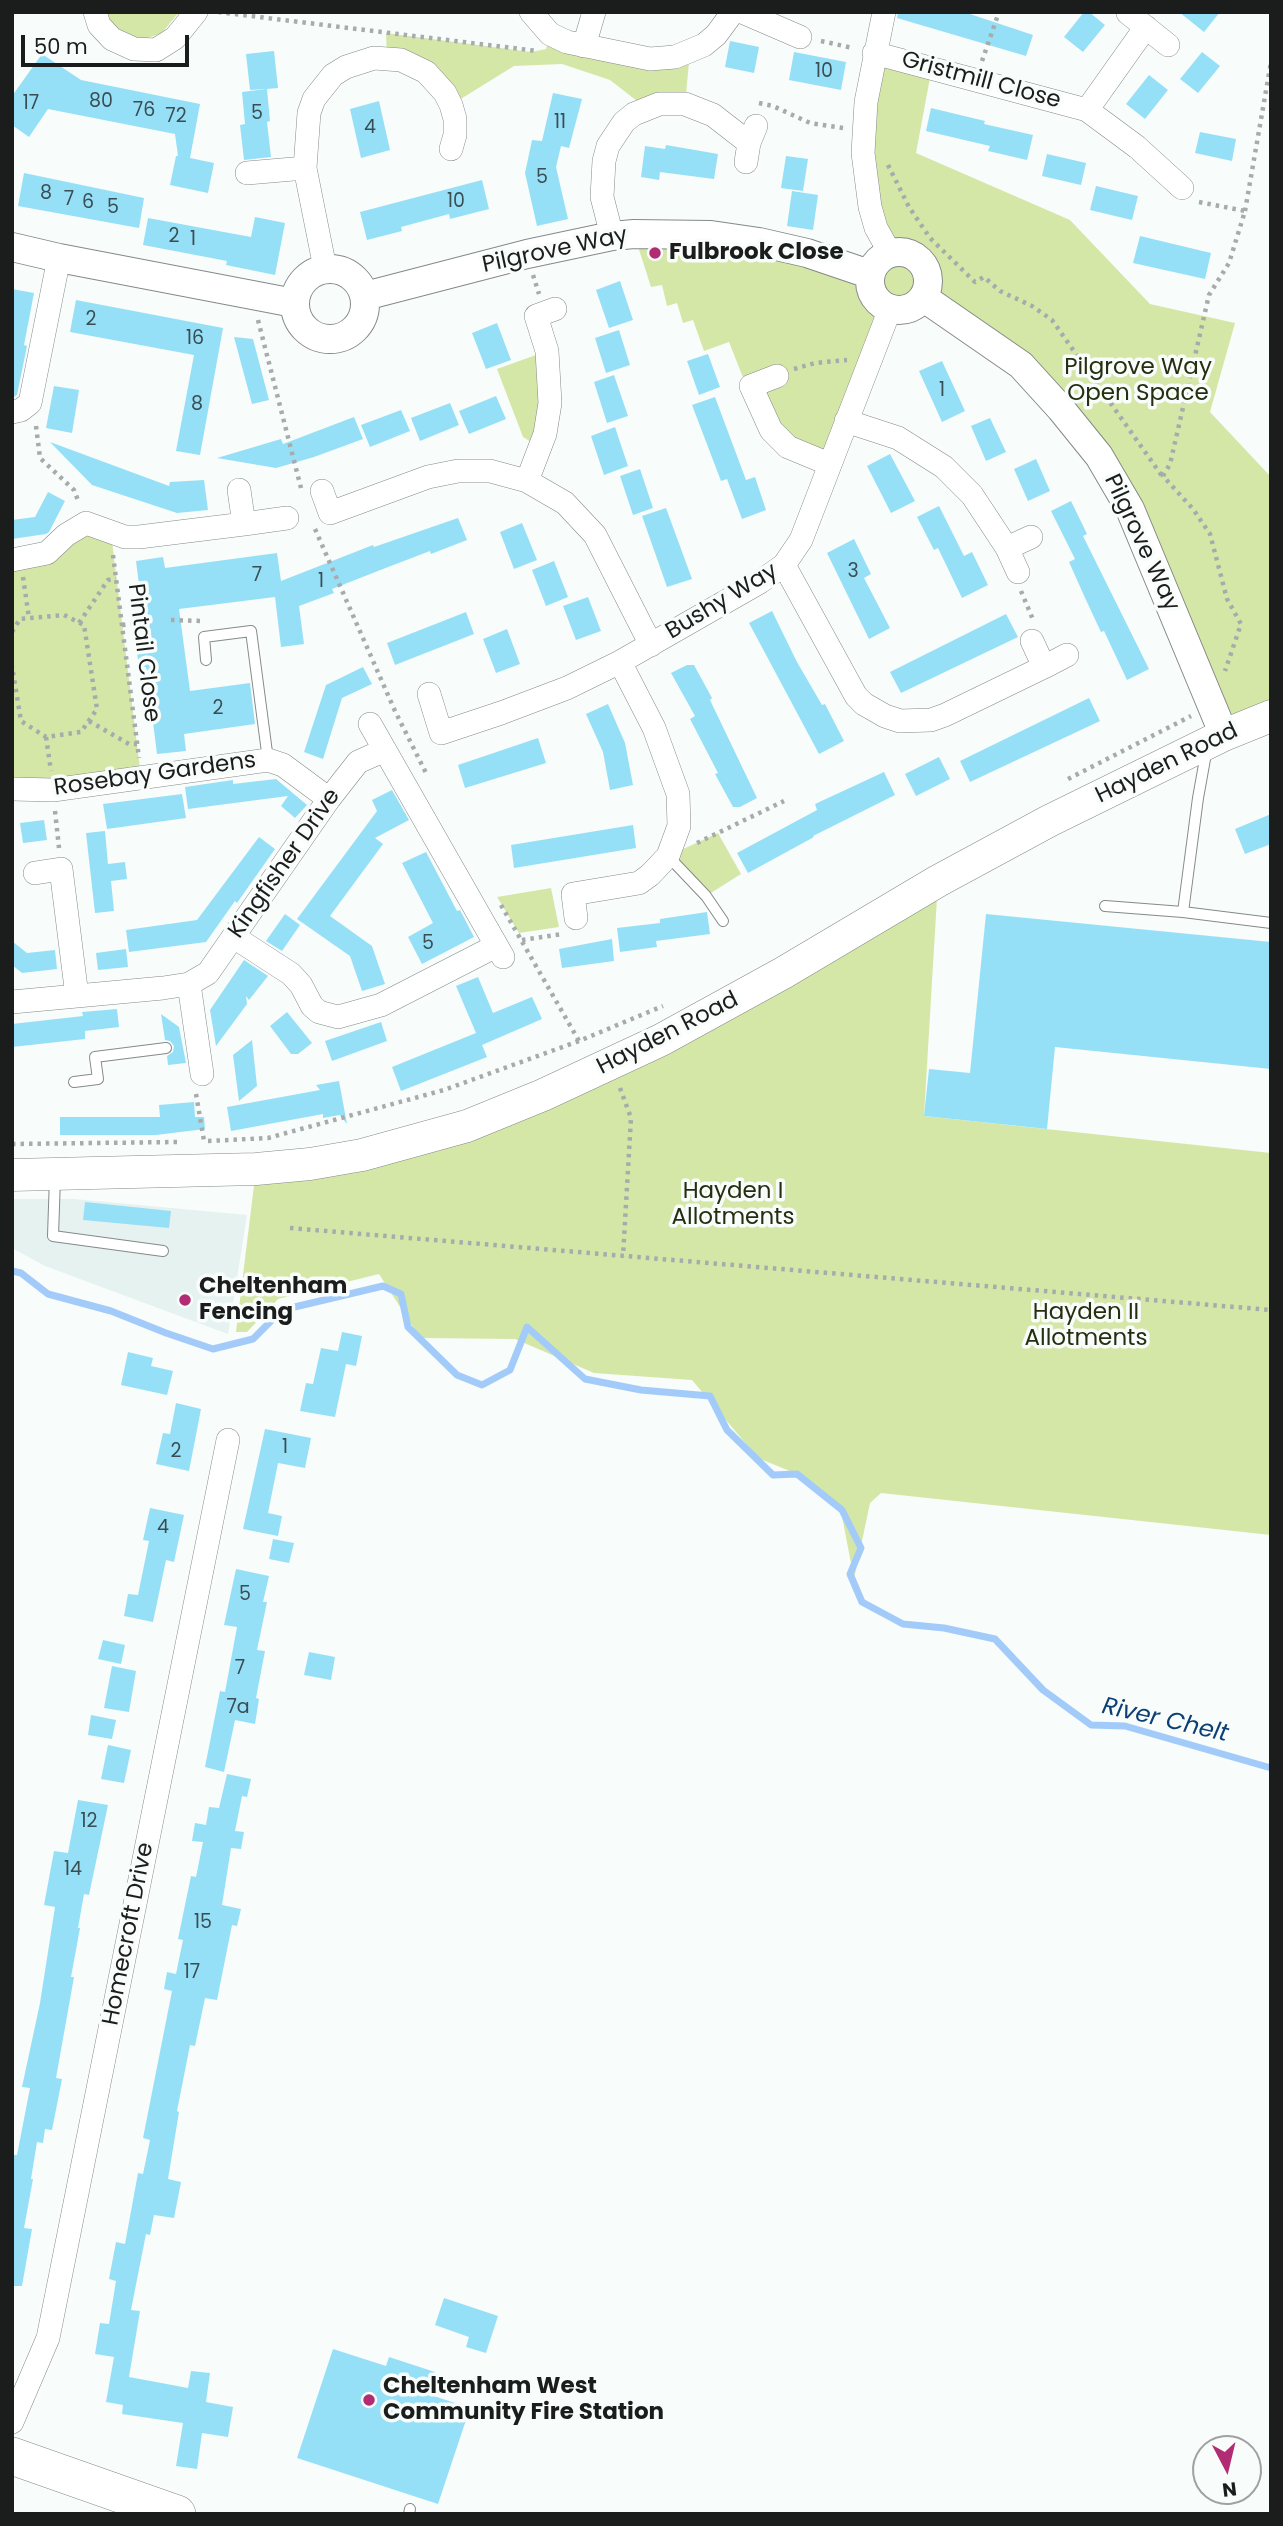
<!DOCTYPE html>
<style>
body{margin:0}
#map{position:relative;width:1283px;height:2526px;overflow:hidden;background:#f8fcfb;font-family:Poppins,sans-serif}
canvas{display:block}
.frame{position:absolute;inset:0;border:14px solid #1b1c1c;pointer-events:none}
.north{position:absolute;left:1192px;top:2435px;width:70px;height:70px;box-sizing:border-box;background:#f8fcfb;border:2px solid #a0a2a2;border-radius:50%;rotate:173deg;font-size:19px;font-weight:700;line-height:28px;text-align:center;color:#1b1c1c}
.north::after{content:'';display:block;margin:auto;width:24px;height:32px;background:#b12c73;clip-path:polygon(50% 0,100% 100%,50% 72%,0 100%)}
.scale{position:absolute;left:21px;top:35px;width:168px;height:32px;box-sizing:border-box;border:4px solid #1b1c1c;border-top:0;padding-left:9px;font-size:21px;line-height:24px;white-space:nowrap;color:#1b1c1c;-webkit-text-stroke:5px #f8fcfb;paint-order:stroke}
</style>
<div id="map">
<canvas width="1283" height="2526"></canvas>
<div class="frame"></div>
<div class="north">N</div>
<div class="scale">50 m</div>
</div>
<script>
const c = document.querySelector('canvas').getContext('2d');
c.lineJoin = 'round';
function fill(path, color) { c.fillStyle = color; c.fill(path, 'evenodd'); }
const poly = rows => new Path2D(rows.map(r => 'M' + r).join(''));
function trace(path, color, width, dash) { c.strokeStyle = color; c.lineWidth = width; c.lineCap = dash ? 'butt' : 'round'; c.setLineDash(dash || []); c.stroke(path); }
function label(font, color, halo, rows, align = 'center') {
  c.font = font + ' Poppins,sans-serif'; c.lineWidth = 7; c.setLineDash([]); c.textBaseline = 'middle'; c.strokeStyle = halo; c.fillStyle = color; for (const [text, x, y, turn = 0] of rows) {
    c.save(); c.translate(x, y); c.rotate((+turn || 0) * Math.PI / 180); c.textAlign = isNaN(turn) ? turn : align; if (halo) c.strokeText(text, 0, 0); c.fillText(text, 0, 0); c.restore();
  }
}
const built = poly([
 [12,1199,74,1199,247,1215,228,1334,45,1266,12,1248]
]);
const green = poly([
 [103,12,179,12,162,33,148,38,137,38,118,33],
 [386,33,531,52,546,49,550,34,584,46,690,52,685,104,646,108,610,80,562,64,514,66,451,105,387,58],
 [874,53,932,67,916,153,1070,220,1150,304,1235,323,1210,412,1271,477,1271,716,1224,735,1130,509,1061,409,915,307,899,310,829,464,788,447,742,375,729,342,704,351,693,320,683,323,677,303,667,306,662,285,651,287,634,234,875,263,884,256,870,207],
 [547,351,541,448,523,437,497,369],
 [111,533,141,777,12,789,12,560,66,535],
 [718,833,741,874,706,896,668,856],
 [938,881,924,1116,1271,1153,1271,1535,881,1493,870,1503,854,1579,841,1511,797,1474,758,1458,692,1380,594,1373,515,1339,420,1338,379,1274,278,1299,247,1332,236,1332,256,1169,467,1126],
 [551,888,559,927,519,933,497,897]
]);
const stream = poly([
 [12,1271,21,1273,48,1294,111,1311,166,1333,213,1349,253,1339,282,1310,383,1286,401,1294,408,1327,457,1375,482,1385,510,1370,527,1327,585,1379,641,1390,710,1396,727,1430,773,1475,797,1474,842,1510,861,1548,850,1574,862,1602,903,1624,944,1628,995,1639,1043,1690,1091,1725,1125,1726,1271,1768]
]);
const building = poly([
 [898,12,964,12,1033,35,1026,56,897,18],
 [1084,12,1089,12,1105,25,1083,52,1064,37],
 [1179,12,1220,12,1204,32],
 [730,41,759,47,754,73,725,67],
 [274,51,278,88,267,89,270,121,267,122,271,157,244,160,240,125,245,124,242,92,266,89,250,90,246,54],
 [794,52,846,62,841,90,789,80],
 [1202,52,1220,66,1198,93,1180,79],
 [42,54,81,80,200,104,190,158,214,163,208,193,170,185,176,156,178,156,175,134,48,109,29,137,12,125,12,96],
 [1149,75,1168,90,1145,119,1126,104],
 [553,93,582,99,569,148,561,146,556,167,568,219,537,226,525,173,532,140,542,141],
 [379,101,390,150,361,158,350,109],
 [931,108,985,121,984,124,1033,135,1027,160,988,151,990,146,926,131],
 [1200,132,1236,139,1232,161,1195,153],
 [666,145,718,154,714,179,660,172,659,180,641,177,645,146,665,149],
 [1047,154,1086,163,1081,185,1042,176],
 [786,156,808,159,803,191,781,188],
 [24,173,144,198,139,228,18,206],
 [482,180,489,209,450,219,449,214,401,227,402,231,367,240,360,212],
 [1096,186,1138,196,1132,220,1090,210],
 [792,191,818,195,813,230,787,226],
 [255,217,285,223,275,275,226,265,227,261,143,245,148,218,251,237],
 [1140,236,1211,253,1205,279,1133,263],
 [620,281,633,320,609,328,596,290],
 [12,289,34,293,24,345,27,346,17,395,12,398],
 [76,300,223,328,200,455,176,451,194,355,70,332],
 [497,323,511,360,486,369,472,333],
 [619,330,630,365,606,373,595,338],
 [234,337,253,339,269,400,252,404],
 [708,354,720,387,699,395,687,361],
 [942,361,965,411,942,422,919,371],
 [614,375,628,416,607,423,594,382],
 [54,386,79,390,72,433,46,428],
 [496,396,506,419,469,434,459,411],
 [715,397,746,480,755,477,766,510,742,519,727,479,721,481,692,405],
 [450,403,459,425,420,441,411,418],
 [401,410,410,431,370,447,361,425],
 [354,417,363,439,314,457,276,468,217,458,281,439,283,444],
 [990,418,1006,452,986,461,971,426],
 [615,427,628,466,604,475,591,436],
 [50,442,169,486,170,482,204,480,208,510,177,513,92,485],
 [890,454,915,501,891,513,867,466],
 [1036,459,1050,491,1028,501,1014,469],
 [640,469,653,508,633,515,620,476],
 [48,492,65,501,49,532,46,534,12,539,12,520,35,517],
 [1071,501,1087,534,1083,536,1149,669,1127,680,1104,631,1101,632,1086,600,1069,562,1075,559,1051,511],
 [939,506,964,556,972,552,988,585,962,598,938,548,934,550,917,517],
 [666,508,692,579,667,587,642,516],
 [458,518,467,540,431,554,430,551,383,569,332,589,334,593,299,606,304,644,281,647,275,597,179,609,190,691,250,683,255,724,184,734,186,751,157,754,146,667,139,667,136,646,144,645,143,632,145,632,136,561,163,557,165,568,277,553,281,581,373,545,374,547],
 [522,523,537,560,514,569,500,532],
 [854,539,871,574,864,578,890,628,869,639,827,553],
 [554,561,568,597,546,606,532,570],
 [588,597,601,631,576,640,563,606],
 [772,611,797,662,822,705,825,704,844,741,819,754,749,623],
 [466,612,474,634,395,665,387,643],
 [1006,614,1018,637,901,693,890,672],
 [507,629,520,664,496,673,483,639],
 [687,665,694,665,712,698,710,700,757,798,740,807,733,807,715,774,718,773,690,719,695,716,671,673],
 [363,667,372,684,342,698,323,759,304,752,326,685],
 [1089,698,1100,721,970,782,960,761],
 [608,704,625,743,633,785,610,790,603,752,586,714],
 [538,738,546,763,465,788,458,765],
 [939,757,950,779,916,796,905,774],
 [884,772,895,795,813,836,814,837,748,873,737,853,817,810,815,804],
 [276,779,307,805,295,818,281,806,288,796,188,809,185,787,233,780,233,784],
 [392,790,409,820,375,838,383,844,330,916,372,946,385,984,362,991,350,956,297,919,377,811,372,800],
 [182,794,186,818,107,829,103,804],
 [1271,814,1271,844,1245,854,1235,829],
 [44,820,47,840,23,843,20,823],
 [633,825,636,848,514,868,511,845],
 [105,831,108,864,125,862,127,879,111,881,114,911,95,913,86,833],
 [259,837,275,849,237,903,235,901,206,942,129,952,126,930,197,920],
 [426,852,457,911,460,910,474,937,422,964,408,937,433,923,402,863],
 [707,912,710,934,656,941,657,947,620,952,617,928,660,923,660,919],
 [285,914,300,925,282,951,266,941],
 [986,914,1271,942,1271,1069,1055,1047,1047,1129,924,1116,929,1069,970,1073],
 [612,939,614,961,562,968,559,949],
 [12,941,27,953,55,950,57,969,22,973,12,965],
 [126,949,128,967,98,970,96,953],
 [244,960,268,976,249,1000,246,996,247,1004,216,1046,210,1010],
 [478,977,493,1013,532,997,542,1019,482,1045,487,1057,401,1091,392,1067,476,1033,456,986],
 [117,1009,119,1027,85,1031,85,1039,12,1047,12,1024,83,1016,82,1012],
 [287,1012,312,1043,298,1054,291,1054,270,1026],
 [161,1014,179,1027,186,1063,168,1065,167,1056,173,1052,174,1046,170,1041,165,1040],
 [381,1022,387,1041,332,1061,325,1041],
 [252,1040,257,1086,239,1101,233,1055],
 [339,1081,347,1124,340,1115,323,1118,323,1114,231,1131,227,1107,320,1090,316,1085],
 [194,1102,195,1117,204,1117,205,1129,156,1135,60,1135,60,1117,160,1117,159,1105],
 [85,1202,171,1211,169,1228,83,1220],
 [342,1332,362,1336,356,1366,346,1364,335,1417,300,1411,306,1383,313,1384,321,1348,338,1351],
 [128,1352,153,1358,151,1366,173,1371,167,1395,121,1385],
 [176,1403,201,1409,189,1471,156,1464,163,1433,170,1434],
 [265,1429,311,1438,305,1468,278,1463,268,1513,282,1516,278,1536,243,1529],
 [150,1508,184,1515,174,1562,166,1560,153,1622,124,1616,128,1594,138,1595,149,1541,143,1540],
 [273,1539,294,1543,289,1563,269,1559],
 [236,1569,269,1576,263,1602,267,1602,257,1650,265,1651,256,1698,259,1699,255,1724,235,1720,224,1772,205,1767,220,1691,225,1692,237,1627,224,1625],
 [103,1640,125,1645,121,1664,98,1659],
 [309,1652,335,1657,331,1680,304,1675],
 [112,1666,136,1671,129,1712,104,1708],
 [91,1715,116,1720,112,1739,88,1735],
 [108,1745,131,1750,124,1783,101,1779],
 [227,1774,251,1779,247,1797,242,1796,235,1831,244,1832,241,1849,231,1848,222,1905,241,1909,237,1926,232,1925,217,2000,205,1998,195,2046,190,2045,177,2111,179,2112,168,2179,181,2182,174,2218,154,2215,150,2235,146,2234,131,2310,140,2311,129,2377,188,2388,191,2371,210,2373,206,2402,233,2407,228,2437,202,2433,197,2469,176,2466,183,2423,122,2414,123,2405,106,2402,114,2357,95,2354,100,2323,109,2324,116,2281,109,2279,116,2242,125,2244,138,2173,143,2174,150,2140,143,2138,172,1991,164,1989,167,1972,176,1974,183,1940,178,1939,191,1876,196,1877,203,1842,192,1841,195,1823,206,1825,209,1807,219,1808],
 [78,1800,108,1805,89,1895,84,1894,78,1928,80,1928,71,1977,74,1977,56,2078,62,2079,52,2130,45,2129,43,2143,37,2142,31,2179,33,2179,24,2228,32,2229,22,2286,12,2286,12,2155,17,2155,30,2088,22,2087,40,2003,55,1907,44,1905,54,1851,68,1853],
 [444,2298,498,2316,486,2353,466,2347,469,2337,435,2325],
 [333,2349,386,2366,389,2357,435,2372,428,2394,470,2408,438,2504,297,2458]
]);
const path = poly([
 [218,12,537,51],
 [821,41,853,48],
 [982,61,999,12],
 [759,103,773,106,810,123,843,128],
 [888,165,909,207,930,238,975,282,984,277,1000,291,1032,306,1052,320,1162,476],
 [1199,202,1245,211,1229,263,1209,295,1170,464,1163,476,1193,509,1210,534,1227,599,1241,624,1225,671],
 [1245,211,1271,62],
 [533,275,539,294],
 [258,320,301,488],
 [794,369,815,363,847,360],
 [36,426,40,458,74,490,79,503],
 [315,529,395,711,426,773],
 [113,555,139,758],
 [23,577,29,618],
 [1021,591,1034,622],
 [171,620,202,621],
 [79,623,108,580,116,579],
 [122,625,151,622],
 [12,632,20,619,64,615,84,625,97,709,81,732,46,737,21,721,12,666],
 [89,721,129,744,137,744],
 [46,737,51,771],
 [1068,779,1191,716],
 [55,811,59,848],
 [697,843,784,801],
 [501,905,579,1041],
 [522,940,563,934],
 [620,1088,631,1118,623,1256],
 [196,1094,204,1141],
 [208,1141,268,1138,444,1090,579,1041,663,1006],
 [12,1144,178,1142],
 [290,1228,1271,1310]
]);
const service = poly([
 [206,660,204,637,251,631,268,760],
 [668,856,706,896,723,921],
 [1105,906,1183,912,1271,923],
 [1183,912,1198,798,1207,748],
 [74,1082,98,1079,95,1057,166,1048],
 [55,1177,53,1236,163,1251],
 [409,2514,410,2509]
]);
const minor = poly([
 [95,12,99,25,112,39,134,49,156,50,175,38,196,12],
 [531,12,550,34,567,42,650,59,675,57,704,45,716,35,733,12],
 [742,12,800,37],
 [884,12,866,102,863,153,870,207,876,228,890,253],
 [1128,13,1168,45],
 [584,46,594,12],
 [874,53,1087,110,1137,147,1182,188],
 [1087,110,1146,27],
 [746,162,749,143,756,126],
 [247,173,305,168],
 [612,236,602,197,604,161,608,146,624,122,634,114,659,104,685,104,713,115,749,143],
 [325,268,305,168,309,113,314,99,333,75,346,67,374,58,401,60,426,72,445,93,451,105,455,119,455,135,451,149],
 [777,376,751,386,771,430,788,447,829,464],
 [12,412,21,410,30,403,59,258],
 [846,421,898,438,944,467,972,495,1007,548],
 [527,481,545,434,550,403,547,351,536,316,555,309],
 [239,490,244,524,287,518],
 [322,491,330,513,428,477,458,471,490,471,527,481,565,503,595,535,651,645],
 [12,560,47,553,66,535,86,523,125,537,139,537,244,524],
 [784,565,856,696,864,704,885,716,900,721,931,720,945,715,1044,667],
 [1018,572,1007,548,1031,537],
 [1032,641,1044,667,1067,655],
 [429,694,441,733,501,713,567,688,620,662,760,582,784,565,801,540,890,309],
 [370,724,503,957],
 [12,789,53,790,268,760,283,765,329,799],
 [35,873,61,869,77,996],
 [576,918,573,894,639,883,650,875,668,856,679,826,678,794,654,728,620,662],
 [234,937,291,974,301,985,312,1006,319,1012,338,1017,381,1005,496,946],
 [189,984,202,1074],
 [12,1002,163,988,189,984,208,973,329,799,358,762,385,750],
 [12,2422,48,2338,228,1440]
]);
const tertiary = poly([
 [12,247,59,258,294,303],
 '870 281a29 29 0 1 1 58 0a29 29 0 1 1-58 0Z',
 '295 304a35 35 0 1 1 70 0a35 35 0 1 1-70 0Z',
 [365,296,527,254,612,236,634,234,711,235,759,242,807,253,869,274],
 [924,298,1021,365,1061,409,1099,456,1130,509,1224,735]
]);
const secondary = poly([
 [12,1175,256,1169,310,1164,362,1155,467,1126,543,1095,661,1040,783,973,938,881,1049,821,1224,735,1271,716]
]);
const trunk = poly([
 [12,2456,177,2514]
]);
const markers = [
 [655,253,7,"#b12c73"],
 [185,1300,7,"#b12c73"],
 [369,2400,7,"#b12c73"]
];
const numberNames = [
 ["10",824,72],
 ["80",101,102],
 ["17",31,104],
 ["76",144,111],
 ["5",257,114],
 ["72",176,117],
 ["11",560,123],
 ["4",370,128],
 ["5",542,178],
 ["8",46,194],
 ["7",69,200],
 ["10",456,202],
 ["6",88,203],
 ["5",113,208],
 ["2",174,237],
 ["1",193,240],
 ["2",91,320],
 ["16",195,339],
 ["1",942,391],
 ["8",197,405],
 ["3",853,572],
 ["7",257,576],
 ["1",321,582],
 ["2",218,709],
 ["5",428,944],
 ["1",285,1448],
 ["2",176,1452],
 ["4",163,1528],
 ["5",245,1595],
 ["7",240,1669],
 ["7a",238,1708],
 ["12",89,1822],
 ["14",73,1870],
 ["15",203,1923],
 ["17",192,1973]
];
const streetNames = [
 ["Gristmill Close",981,81,15],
 ["Pilgrove Way",555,251,-12],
 ["Pilgrove Way",1141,543,65],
 ["Bushy Way",722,602,-31],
 ["Pintail Close",143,653,83],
 ["Hayden Road",1167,764,-26],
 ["Rosebay Gardens",155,775,-8],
 ["Kingfisher Drive",285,864,-55],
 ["Hayden Road",668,1034,-27],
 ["Homecroft Drive",129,1934,-79]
];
const poiNames = [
 ["Fulbrook Close",669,253],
 ["Cheltenham",199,1287],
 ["Fencing",199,1313],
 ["Cheltenham West",383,2387],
 ["Community Fire Station",383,2413]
];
const parkNames = [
 ["Pilgrove Way",1138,368],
 ["Open Space",1138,394],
 ["Hayden I",733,1192],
 ["Allotments",733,1218],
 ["Hayden II",1086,1313],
 ["Allotments",1086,1339]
];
const waterNames = [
 ["River Chelt",1165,1721,13]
];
fill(built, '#e5f2f0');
fill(green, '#d5e7a7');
trace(stream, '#a3cbfa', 7);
fill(building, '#96e0f7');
trace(service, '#858989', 12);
trace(minor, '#858989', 24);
trace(tertiary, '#858989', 30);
trace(secondary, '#858989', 33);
trace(trunk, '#858989', 38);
trace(path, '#a8abab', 4.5, [3.5, 5]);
trace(service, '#fff', 10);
trace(minor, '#fff', 23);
trace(tertiary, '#fff', 28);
trace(secondary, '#fff', 32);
trace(trunk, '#fff', 37);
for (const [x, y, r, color] of markers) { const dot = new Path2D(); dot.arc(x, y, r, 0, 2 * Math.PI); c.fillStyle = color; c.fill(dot); trace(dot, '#f8fcfb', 2.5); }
label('19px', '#3a4d53', null, numberNames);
label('23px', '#1b1c1c', '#f8fcfb', streetNames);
label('bold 23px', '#1b1c1c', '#f8fcfb', poiNames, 'left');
label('23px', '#272e0f', '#f8fcfb', parkNames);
label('italic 24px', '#0c4074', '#f8fcfb', waterNames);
</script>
